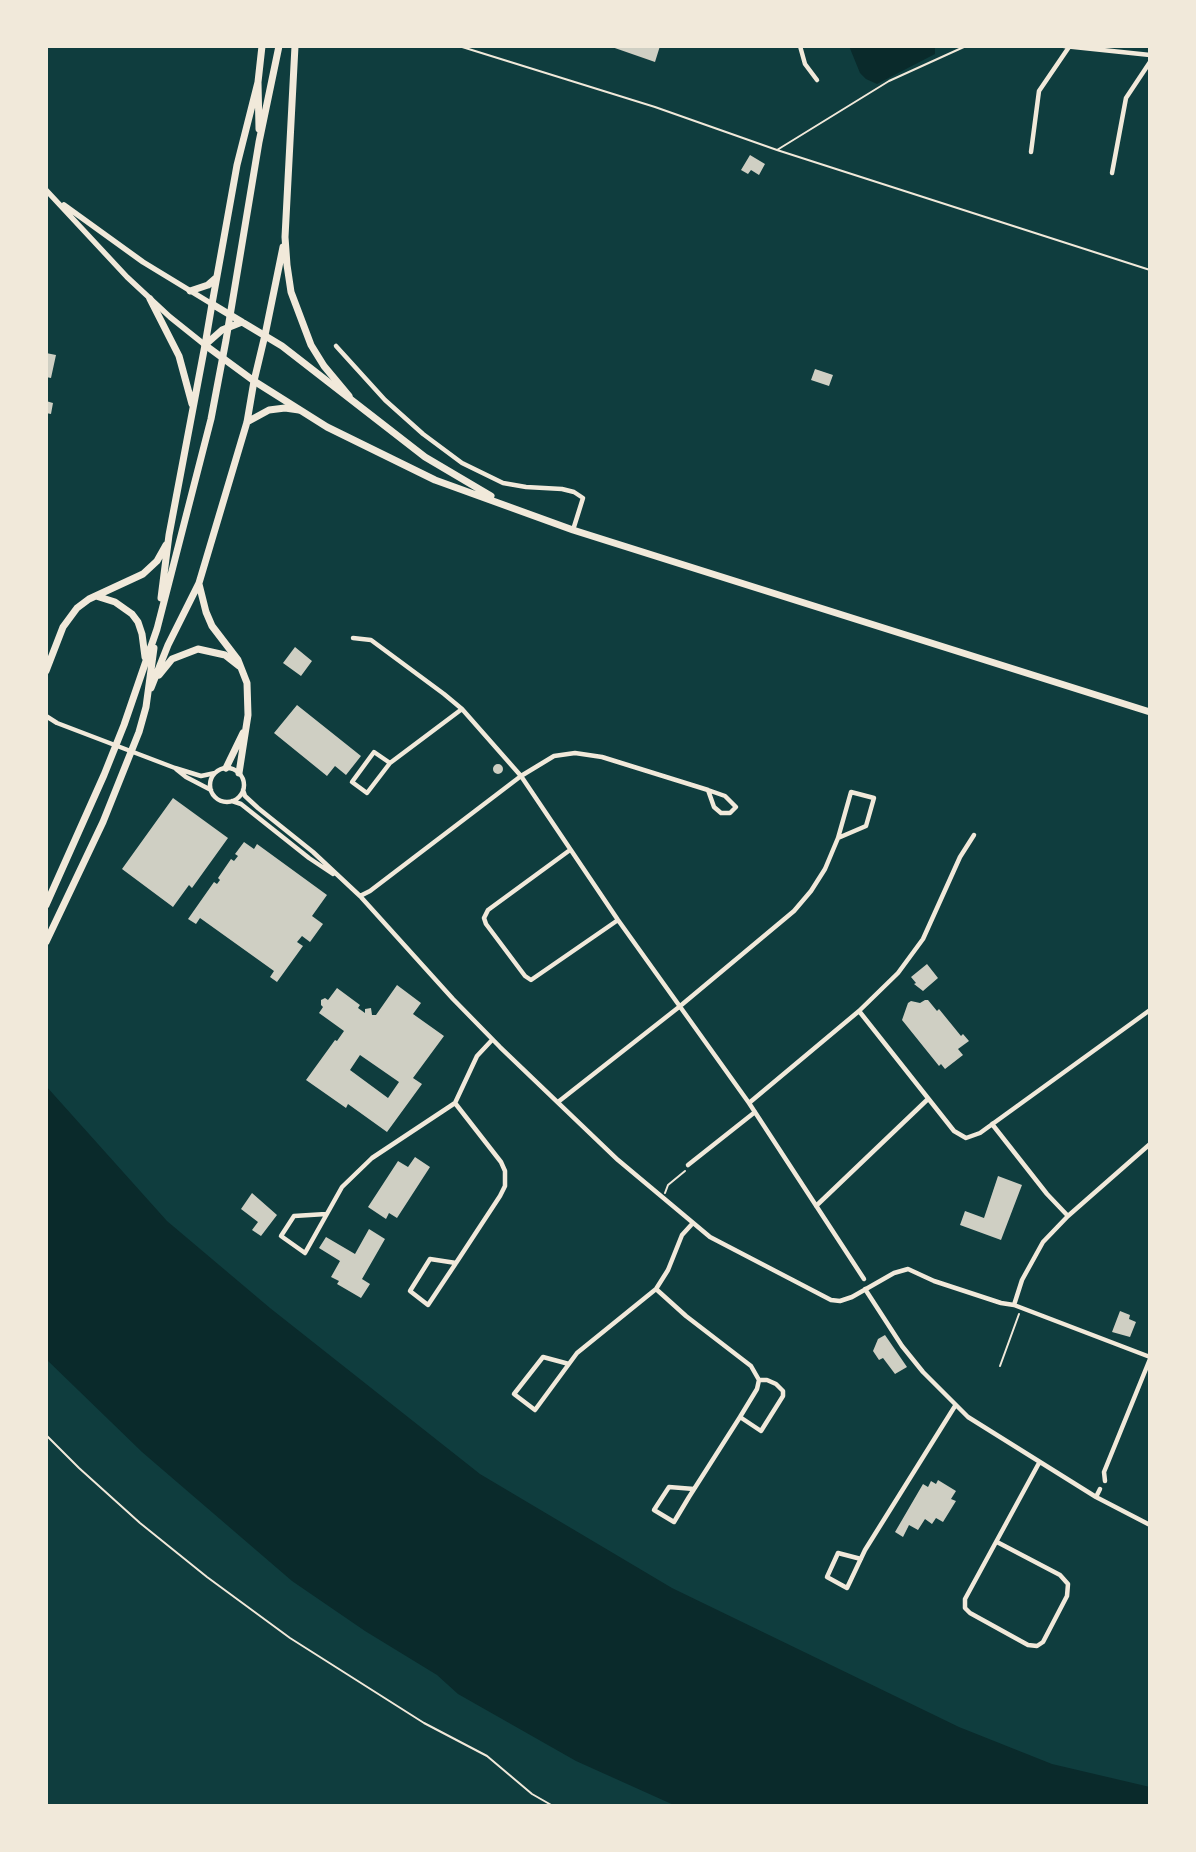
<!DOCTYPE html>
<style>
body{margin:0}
#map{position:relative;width:1196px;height:1852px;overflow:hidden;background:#0f3d3e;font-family:Karla,sans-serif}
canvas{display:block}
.frame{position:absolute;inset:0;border:48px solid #f1e9da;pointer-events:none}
</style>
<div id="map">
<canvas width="1196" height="1852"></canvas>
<div class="frame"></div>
</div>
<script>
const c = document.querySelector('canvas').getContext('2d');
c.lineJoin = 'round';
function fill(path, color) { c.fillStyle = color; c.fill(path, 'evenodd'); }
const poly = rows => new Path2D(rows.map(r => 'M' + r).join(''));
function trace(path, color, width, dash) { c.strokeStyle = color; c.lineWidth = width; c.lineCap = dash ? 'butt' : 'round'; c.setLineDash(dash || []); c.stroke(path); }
const water = poly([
 [849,46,935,46,935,54,877,84,866,79,860,73],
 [46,1086,167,1221,270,1308,480,1474,672,1588,959,1727,1052,1764,1150,1787,1150,1806,676,1806,576,1761,458,1694,437,1675,365,1631,292,1581,142,1452,46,1359]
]);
const building = poly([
 [609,46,660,46,655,62],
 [750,155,765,164,759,175,751,170,748,174,741,170],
 [46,353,56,355,51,378,46,377],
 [815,369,833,375,829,386,811,380],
 [46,401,53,403,51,414,46,413],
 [295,647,312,661,301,676,283,663],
 [297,705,361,756,346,775,335,766,327,776,274,733],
 '493 769a5 5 0 1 1 10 0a5 5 0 1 1-10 0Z',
 [173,798,228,838,192,888,189,885,173,907,122,869],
 [244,842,254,849,257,844,327,895,312,916,323,924,310,942,302,936,297,942,303,946,277,982,270,977,274,971,200,918,196,924,188,919,214,882,217,884,220,880,218,878,231,859,234,861,238,856,235,854],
 [927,964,938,978,923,991,914,984,916,983,911,977],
 [397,985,421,1003,413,1014,444,1036,413,1078,422,1084,387,1132,348,1104,346,1108,306,1080,335,1040,337,1041,344,1031,319,1013,323,1007,321,1005,321,1000,325,998,328,1000,337,988,360,1005,358,1008,365,1013,365,1009,371,1008,372,1015,376,1015],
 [360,1055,399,1082,388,1098,350,1070],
 [925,1000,928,1000,937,1011,939,1009,961,1036,963,1034,969,1041,958,1049,963,1055,945,1069,941,1064,939,1066,902,1020,908,1003,911,1001,920,1003],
 [415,1157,430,1167,397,1218,389,1213,386,1219,368,1207,398,1161,408,1167],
 [998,1176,1022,1185,1001,1240,960,1225,965,1211,984,1218],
 [252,1193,277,1215,261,1236,252,1230,258,1222,241,1209],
 [369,1229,385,1239,362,1279,370,1284,361,1298,337,1284,339,1281,331,1277,340,1261,319,1248,326,1237,355,1254],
 [1120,1311,1130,1315,1129,1319,1136,1322,1130,1337,1112,1332],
 [885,1335,907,1367,895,1374,883,1358,879,1360,873,1351,878,1339],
 [938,1480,956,1491,951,1499,956,1501,943,1522,936,1518,932,1524,925,1519,918,1530,909,1525,903,1537,895,1532,923,1484,928,1487,931,1481,936,1484]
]);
const path = poly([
 [459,46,655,107,777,150,1150,270],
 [777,150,889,81,966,46],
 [665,1193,668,1185,685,1171],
 [1000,1366,1019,1314],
 [46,1435,79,1468,140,1523,207,1577,290,1638,424,1723,487,1756,532,1794,553,1806]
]);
const minor = poly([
 [800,46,805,64,817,80],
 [1064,46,1150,55],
 [1031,152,1039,91,1069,47],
 [1112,173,1126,98,1150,62],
 [336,346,385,400,423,434,462,463,503,483,526,487,562,489,574,492,583,498,573,530],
 [353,638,371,640,444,694,462,709,521,776,618,920,749,1103,864,1279],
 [46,716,57,723,175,768,201,776,215,773],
 [390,763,367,793,352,782,374,752,390,763,462,709],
 '210 785a17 17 0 1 1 34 0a17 17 0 1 1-34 0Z',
 [176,769,186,777,211,790],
 [243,790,245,796,258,808,313,852,360,896,453,999,500,1047,618,1160,710,1237,831,1300,840,1301,852,1297,894,1273,908,1269,934,1281,1001,1303,1014,1305,1150,1357],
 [232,801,241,804,309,858,333,874],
 [570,850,488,910,484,918,486,924,525,976,531,980,618,920],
 [360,896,370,891,521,776,554,756,575,753,602,757,708,790,714,807,721,813,730,813,736,807,725,796,708,790],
 [859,1011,954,1131,966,1138,980,1133,1150,1010],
 [558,1102,679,1007,794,911,811,891,825,869,838,838,851,792,874,798,866,826,838,838],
 [455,1103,501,1162,505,1171,505,1186,500,1196,456,1263,428,1305,410,1291,430,1259,456,1263],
 [749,1103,859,1011,898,973,923,939,960,857,974,835],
 [992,1124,1047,1194,1068,1216],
 [688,1165,755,1112],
 [816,1206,928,1099],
 [326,1214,294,1216,281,1236,305,1253,342,1187,372,1158,455,1103,477,1056,492,1040],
 [656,1289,686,1316,751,1366,759,1380,757,1389,740,1417,761,1431,783,1396,783,1391,776,1384,767,1380,759,1380],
 [865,1289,902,1346,923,1372,968,1417,1096,1497,1150,1525],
 [1014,1305,1022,1280,1043,1242,1068,1216,1150,1144],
 [569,1364,543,1357,514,1394,535,1410,577,1353,656,1289,668,1270,682,1235,692,1224],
 [1105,1481,1104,1472,1150,1359],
 [694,1489,669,1487,654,1510,674,1522,689,1497,740,1417],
 [1096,1497,1100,1489],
 [997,1542,1060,1575,1068,1584,1067,1596,1043,1642,1037,1646,1028,1645,970,1613,965,1608,965,1599,1039,1463],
 [861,1559,838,1553,827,1577,847,1588,865,1550,955,1406]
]);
const secondary = poly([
 [46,190,127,277,170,317,205,345],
 [64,205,143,262,212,304]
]);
const primary = poly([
 [205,345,254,381,327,427,435,480,573,530,1150,712],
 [205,345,212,304,282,346,425,457,491,496],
 [205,345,222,330,242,322],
 [254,381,265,335]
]);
const trunk = poly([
 [295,46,285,237,287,265,291,292,311,345,324,366,349,396],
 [259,129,258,82,262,46],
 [190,291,208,285,216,278],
 [150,299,179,356,192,404],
 [212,304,237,165,258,82],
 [265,335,283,247],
 [247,422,269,410,285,408,299,410],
 [199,584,206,612,212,626,238,660,247,683,248,715,239,773],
 [96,596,115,602,132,614,138,622,142,634,145,657],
 [161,598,169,535,205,345],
 [46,671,63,627,77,608,89,599,143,574,157,561,166,545],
 [159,675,172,659,198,649,225,655,239,666],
 [151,688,168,645,199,583,247,422,254,381],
 [226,768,243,733],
 [46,905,104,775,124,725,157,629,211,419,226,340,259,142,279,46],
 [46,942,103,822,139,732,146,707,154,648]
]);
fill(water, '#0a2a2b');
fill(building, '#cfcfc3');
trace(path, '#f1e9da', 2);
trace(minor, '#f1e9da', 4.5);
trace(secondary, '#f1e9da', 5.5);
trace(primary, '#f1e9da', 7);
trace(trunk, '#f1e9da', 7);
</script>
